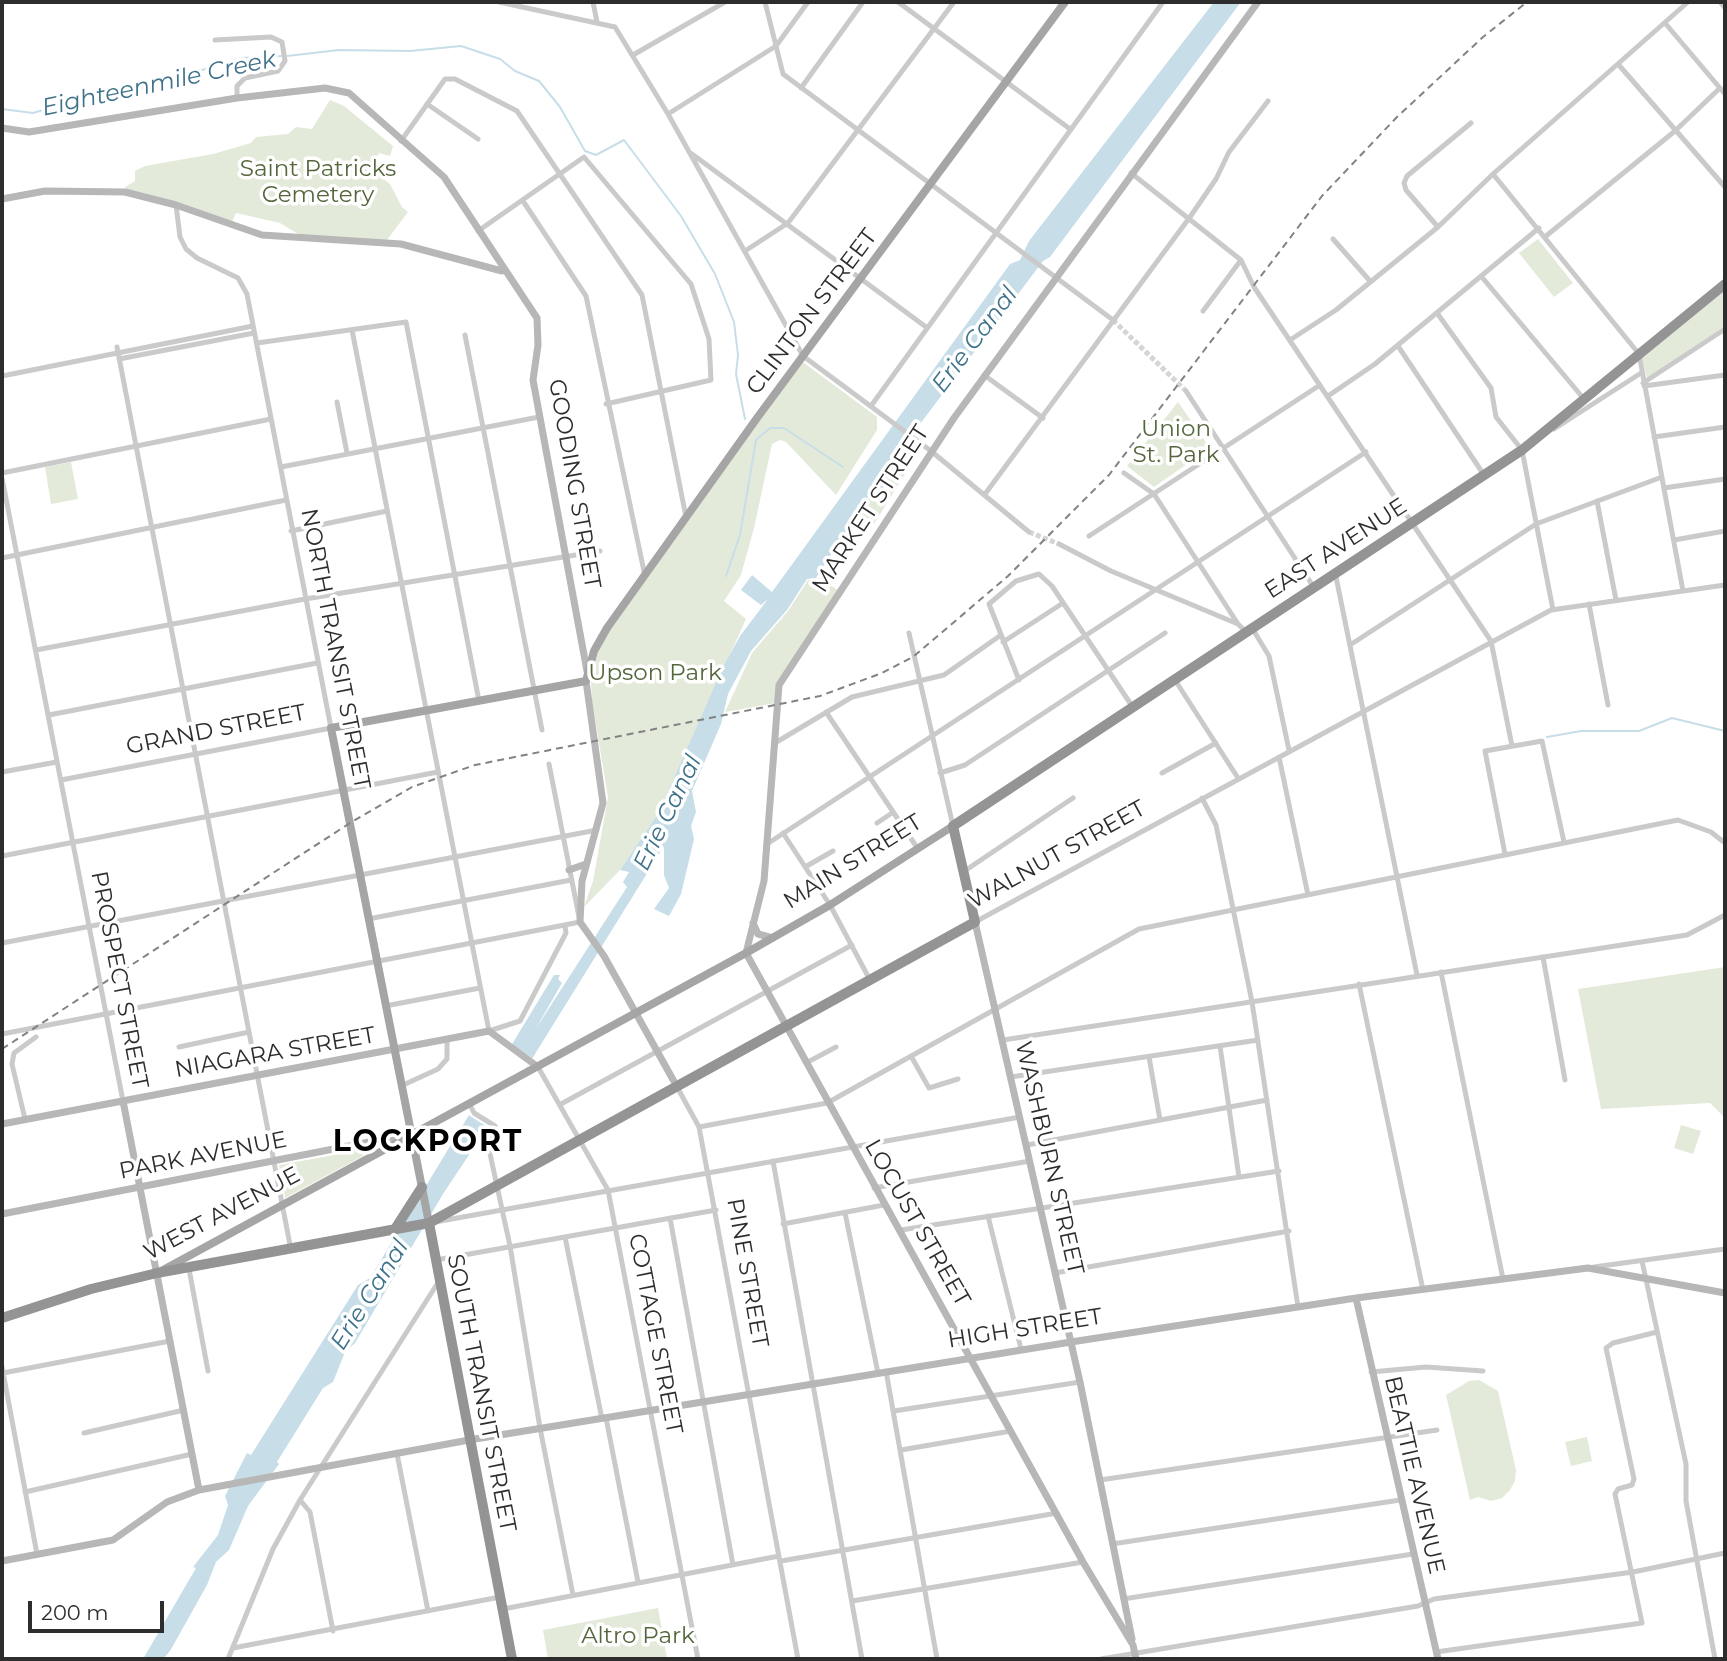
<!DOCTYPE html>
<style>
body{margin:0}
#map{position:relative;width:1727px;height:1661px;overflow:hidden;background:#fff;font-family:Montserrat,sans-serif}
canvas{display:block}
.frame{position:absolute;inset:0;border:4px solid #2d2d2d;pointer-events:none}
.scale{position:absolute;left:28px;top:1601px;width:136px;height:32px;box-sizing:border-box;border:4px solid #2d2d2d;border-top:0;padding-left:9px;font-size:21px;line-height:24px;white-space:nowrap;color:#2d2d2d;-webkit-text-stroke:5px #fff;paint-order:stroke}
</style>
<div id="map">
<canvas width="1727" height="1661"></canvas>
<div class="frame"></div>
<div class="scale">200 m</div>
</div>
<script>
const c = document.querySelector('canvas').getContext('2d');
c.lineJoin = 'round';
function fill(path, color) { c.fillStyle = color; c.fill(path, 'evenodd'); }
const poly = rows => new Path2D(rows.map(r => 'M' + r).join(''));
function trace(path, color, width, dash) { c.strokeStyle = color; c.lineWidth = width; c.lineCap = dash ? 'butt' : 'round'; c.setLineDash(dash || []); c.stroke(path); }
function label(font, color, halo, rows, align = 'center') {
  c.font = font + ' Montserrat,sans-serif'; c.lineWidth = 7; c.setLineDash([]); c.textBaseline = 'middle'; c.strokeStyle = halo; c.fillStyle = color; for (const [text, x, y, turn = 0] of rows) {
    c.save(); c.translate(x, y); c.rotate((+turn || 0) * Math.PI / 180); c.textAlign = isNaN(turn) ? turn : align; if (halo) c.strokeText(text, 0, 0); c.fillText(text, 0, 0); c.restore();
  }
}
const green = poly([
 [330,100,344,106,393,146,390,156,379,153,372,170,390,184,402,207,408,212,387,240,303,237,280,223,236,213,232,222,144,193,126,191,125,187,135,181,135,171,145,166,213,154,251,143,256,137,288,134,296,127,312,129],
 [1538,239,1573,283,1554,297,1519,253],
 [1725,290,1725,326,1647,378,1642,358],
 [800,360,877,417,877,430,836,495,786,442,780,440,772,444,754,528,741,575,724,601,746,619,659,812,620,870,584,907,593,881,608,797,592,701,591,680,598,651,605,636],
 [1178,402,1210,448,1154,487,1127,466],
 [908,442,920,450,874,524,857,514],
 [71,462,78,499,51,504,45,467],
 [820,578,839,591,778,684,776,703,725,712,752,653,788,611,808,580],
 [1725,967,1725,1118,1710,1103,1601,1109,1578,989],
 [1681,1125,1701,1131,1693,1154,1674,1148],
 [362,1150,363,1156,285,1198,279,1165],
 [1479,1380,1498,1391,1516,1470,1515,1481,1510,1490,1502,1498,1491,1501,1478,1497,1470,1500,1446,1395,1469,1381],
 [1587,1437,1592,1461,1571,1466,1565,1442],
 [658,1608,667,1659,548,1659,543,1630]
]);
const water = poly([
 [1214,2,1241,2,1050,257,1043,261,883,473,816,578,807,579,787,610,751,651,728,694,721,724,692,791,696,812,691,826,694,839,681,894,669,916,654,909,669,888,664,875,664,846,522,1075,443,1194,355,1343,345,1352,333,1382,323,1388,277,1462,279,1464,248,1506,229,1550,216,1562,207,1585,170,1651,163,1659,143,1659,196,1568,193,1567,218,1535,228,1505,225,1496,247,1453,251,1455,358,1285,370,1278,554,975,560,975,558,979,562,983,535,1030,627,887,623,882,629,872,620,870,659,812,723,667,740,636,768,599,761,605,741,590,752,575,772,592,1010,264,1020,260,1029,241]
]);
const pier = poly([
 [511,1044,532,1058,489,1128,467,1114]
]);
const stream = poly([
 [287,56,339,50,410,51,461,46,500,59,515,71,539,81,560,107,585,151,596,155,624,140,681,216,715,274,734,322,738,355,736,374,745,419],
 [2,109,33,113,103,92,137,90,241,58,282,56],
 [756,440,770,428,784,428,843,467],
 [878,485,882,487],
 [726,576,740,535,756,440],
 [1547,737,1581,731,1639,731,1672,718,1725,731]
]);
const streetTunnel = poly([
 [1113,320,1186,391],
 [1029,532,1059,544]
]);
const street = poly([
 [499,2,615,27,668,114,803,356,931,451,1029,532],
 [593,2,597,22],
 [765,2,783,74,1113,320],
 [898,2,1070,129],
 [1720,2,1725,8],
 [1665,23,1725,94],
 [215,40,271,37,282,42,285,61,278,71,245,78,237,86,237,98],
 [633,55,725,2],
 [1618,64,1725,187],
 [801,88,863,2],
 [427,104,478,139],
 [668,114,776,46,808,2],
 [401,141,445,79,455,79,517,111,642,295,686,517],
 [692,154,926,327],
 [1131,173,1241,260,1254,287,1491,641,1512,746],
 [1493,174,1639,354,1683,591],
 [523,201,586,296,645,576],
 [1438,227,1406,190,1404,183,1407,176,1471,123],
 [478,231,584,157,691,284,709,339,711,380,606,404],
 [1546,236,1675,131,1720,88],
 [1333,239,1370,281],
 [745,251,788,223,954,2],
 [1481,276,1584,399],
 [1203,311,1241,260],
 [1437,313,1491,388,1496,417,1522,450,1553,610],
 [352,330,489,1031,520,1021,566,933,565,926],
 [465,335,542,730],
 [1290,340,1336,310,1438,227,1493,174,1688,2],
 [257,343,406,322,479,701],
 [1398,346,1484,475],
 [117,347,291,1250],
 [119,359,254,333],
 [984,375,1043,418],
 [2,376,253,326],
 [1643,383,1725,329],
 [1644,386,1725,375],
 [1186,391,1313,586],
 [1328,396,1375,364,1539,228],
 [337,402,347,453],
 [871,406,1163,2],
 [1554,429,1641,373],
 [1654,437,1725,427],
 [281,467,539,417],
 [2,473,271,419],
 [1124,473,1154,494,1238,624],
 [2,478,123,1101],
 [1664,488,1725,479],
 [985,494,1190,217,1216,179,1229,152,1268,101],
 [1597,501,1616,600],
 [291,531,387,511],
 [1089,536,1320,385],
 [1674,540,1725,531],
 [1059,544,1111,571,1238,624,1245,631],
 [2,558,286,500],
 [1335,572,1417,975],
 [1589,604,1608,705],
 [1252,628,1269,656,1289,750],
 [909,633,953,826],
 [1003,642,1063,603],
 [1350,645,1536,524,1662,477],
 [36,650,305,599,600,551],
 [1019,680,989,604,1016,581,1039,574,1052,586,1132,706],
 [1175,680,1238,778],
 [826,712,918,849],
 [49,715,317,663],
 [775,743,852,697,944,675,1001,635],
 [1279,757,1308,895],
 [2,772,57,762],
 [940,773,965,765,1165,633],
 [1162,773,1216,743],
 [61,780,331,728,247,294,238,278,197,258,186,249,180,237,176,205],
 [1202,798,1216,825,1252,1002,1298,1307],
 [877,823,892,813],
 [783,833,830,905,870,980],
 [767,844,1366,452],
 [1505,854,1485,751,1542,741,1564,842],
 [2,856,438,772],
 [805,867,833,851],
 [963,872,1073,798],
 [368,919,571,880],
 [975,922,1551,610,1725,585],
 [2,943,597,830],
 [1543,957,1565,1080],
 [1441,972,1503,1279],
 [1359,984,1423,1290],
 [385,1006,480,988],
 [2,1034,580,922,549,764],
 [1003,1040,1687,935,1725,915],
 [1220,1046,1239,1177],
 [179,1047,249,1032],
 [911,1056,929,1088,958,1079],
 [1149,1057,1160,1120],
 [806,1063,836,1047],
 [538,1067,608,1190,698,1659],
 [1011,1077,1258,1040],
 [676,1085,699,1127,798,1659],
 [401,1086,438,1069,447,1059,447,1040],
 [469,1103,474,1113,495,1126,487,1140,510,1246,540,1428,573,1595],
 [561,1104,852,945],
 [25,1119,12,1064,14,1053,36,1037],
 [699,1127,827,1103,1139,929,1678,820,1711,832,1725,843],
 [1027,1145,1267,1100],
 [773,1161,862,1659],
 [874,1188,1030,1161],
 [845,1213,878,1373],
 [988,1216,1021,1349],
 [670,1218,733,1565],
 [435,1222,1020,1117],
 [783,1224,884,1205],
 [901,1230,1279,1171],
 [565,1237,602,1419],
 [436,1260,716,1210],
 [1642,1261,1686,1464,1686,1501,1715,1659],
 [1594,1267,1725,1249],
 [189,1269,208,1371],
 [1055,1273,1289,1231],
 [2,1367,37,1554],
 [886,1371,937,1659],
 [1371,1372,1426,1367,1483,1371],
 [3,1373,170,1341],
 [894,1411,1080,1382],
 [606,1418,638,1582],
 [84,1433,184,1410],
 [901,1450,1011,1431],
 [397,1454,428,1611],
 [1100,1480,1437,1430],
 [25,1492,192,1454],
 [300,1500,310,1512,333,1631],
 [1112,1544,1400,1500],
 [781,1561,1057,1513],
 [1123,1599,1413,1554],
 [852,1601,1083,1562],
 [503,1609,779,1556],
 [233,1648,500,1597],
 [1436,1652,1642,1623,1615,1494,1618,1489,1632,1485,1634,1479,1606,1348,1613,1343,1657,1332],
 [228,1659,273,1549,300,1500,439,1281],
 [1101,1659,1418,1606,1434,1599,1633,1572,1725,1553]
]);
const secondary = poly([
 [2,128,29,132,237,98,325,88,349,93,444,177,537,318,538,345,533,380,587,671],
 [2,199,45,191,125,192,176,205,262,235,401,244,502,271],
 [586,681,603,803,582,881,580,922,604,956,676,1085],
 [569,870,586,864],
 [975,922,1080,1382,1132,1639],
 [753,923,758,934,773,938],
 [123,1101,199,1490],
 [2,1124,489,1031,538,1067],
 [2,1214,410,1134],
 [1356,1298,1438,1659],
 [2,1561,113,1540,167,1502,199,1490,469,1440,1071,1342,1356,1298,1588,1268,1725,1293],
 [1136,1659,1133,1645,1083,1562,746,953,764,881,779,685,954,418,1258,2]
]);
const primary = poly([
 [429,1223,331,728,586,681,594,651,607,628,757,418,1065,2],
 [163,1270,746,953,830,905,953,826]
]);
const highway = poly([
 [429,1223,512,1659],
 [395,1229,422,1187],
 [2,1318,91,1289,157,1273,429,1223,975,922,953,826,1522,450,1725,284]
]);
const rail = poly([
 [2,1049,350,823,412,787,475,765,820,696,882,673,913,657,1008,576,1109,475,1322,196,1396,118,1483,37,1527,2]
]);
const parkNames = [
 ["Saint Patricks",318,169],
 ["Cemetery",318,195],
 ["Union",1176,429],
 ["St. Park",1176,455],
 ["Upson Park",655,673],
 ["Altro Park",638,1636]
];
const streetNames = [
 ["CLINTON STREET",812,312,-53],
 ["GOODING STREET",574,484,80],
 ["MARKET STREET",871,509,-57],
 ["EAST AVENUE",1336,549,-33],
 ["NORTH TRANSIT STREET",335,649,79],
 ["GRAND STREET",216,730,-11],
 ["WALNUT STREET",1057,855,-29],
 ["MAIN STREET",853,862,-32],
 ["PROSPECT STREET",119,980,79],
 ["NIAGARA STREET",275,1053,-10],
 ["PARK AVENUE",203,1156,-11],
 ["WASHBURN STREET",1049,1158,77],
 ["WEST AVENUE",222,1214,-28],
 ["LOCUST STREET",917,1223,60],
 ["PINE STREET",747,1273,80],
 ["HIGH STREET",1025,1329,-9],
 ["COTTAGE STREET",655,1334,79],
 ["SOUTH TRANSIT STREET",481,1393,79],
 ["BEATTIE AVENUE",1414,1475,77]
];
const waterNames = [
 ["Eighteenmile Creek",159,84,-12],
 ["Erie Canal",975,340,-53],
 ["Erie Canal",668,813,-64],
 ["Erie Canal",370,1295,-58]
];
const districtNames = [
 ["LOCKPORT",428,1142]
];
fill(green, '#e4eada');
fill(water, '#c7dee9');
fill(pier, '#fff');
trace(stream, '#c7dee9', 2);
trace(streetTunnel, '#d5d5d5', 5, [5, 2.5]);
trace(street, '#cacaca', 5);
trace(secondary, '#b7b7b7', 7);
trace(primary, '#a5a5a5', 8);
trace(highway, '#949494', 10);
trace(rail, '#828282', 2, [7, 5]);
label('23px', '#53663c', '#fff', parkNames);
label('23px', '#2d2d2d', '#fff', streetNames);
label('italic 24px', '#3f728a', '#fff', waterNames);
c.letterSpacing = '2px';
label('bold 30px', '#000', '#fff', districtNames);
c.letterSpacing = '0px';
</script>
